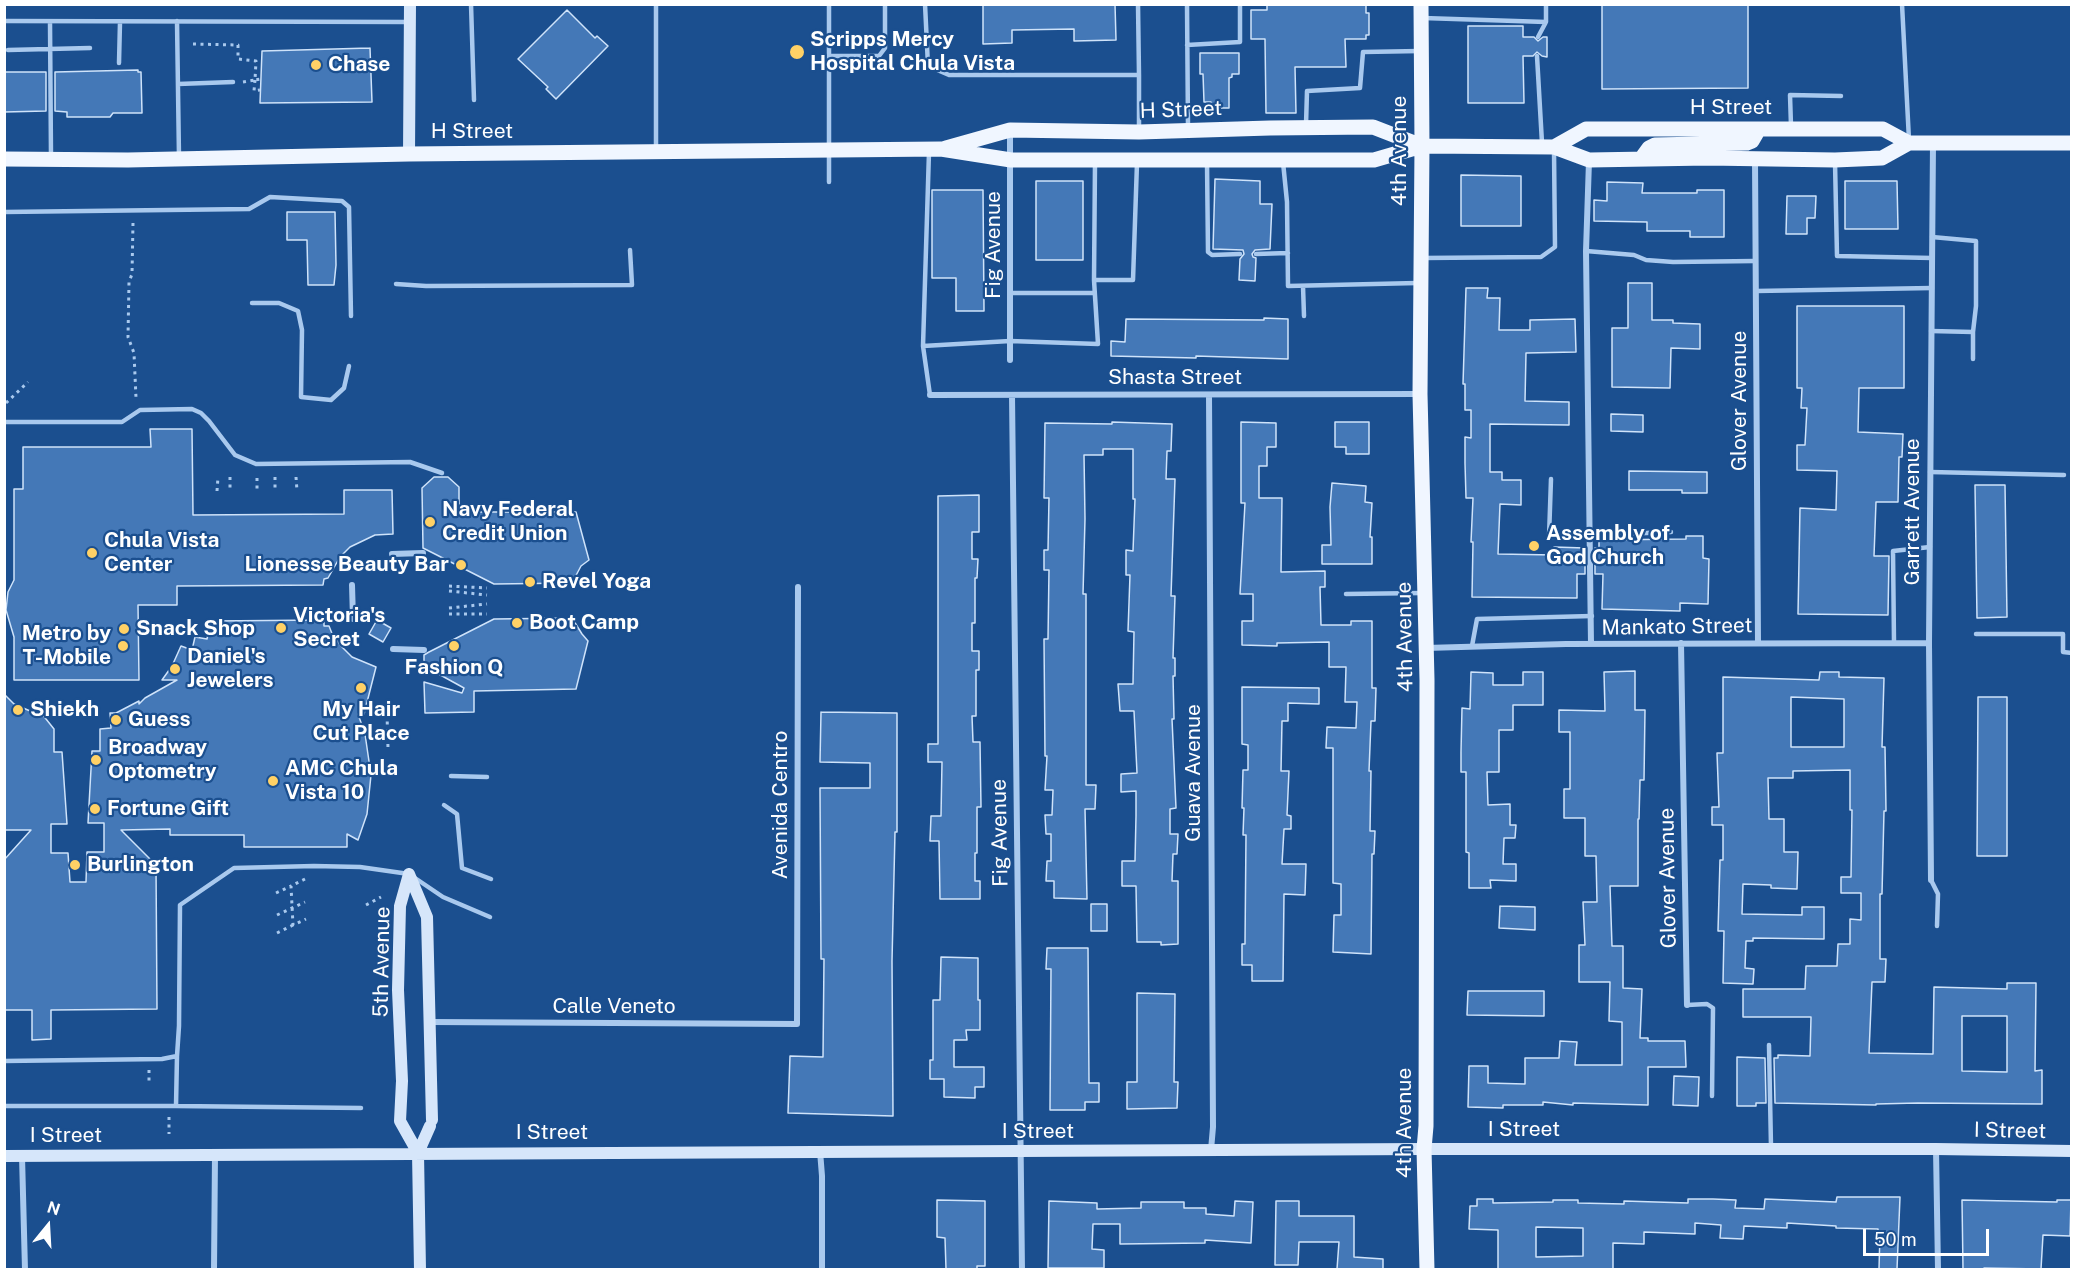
<!DOCTYPE html>
<style>
body{margin:0}
#map{position:relative;width:2076px;height:1274px;overflow:hidden;background:#1b4f8f;font-family:"Public Sans",sans-serif}
canvas{display:block}
.frame{position:absolute;inset:0;border:6px solid #fff;pointer-events:none}
.north{position:absolute;left:18px;top:1196px;width:60px;height:60px;-webkit-text-stroke:4px #1b4f8f;paint-order:stroke;rotate:18deg;font-size:16px;font-weight:700;line-height:24px;text-align:center;color:#fff}
.north::after{content:'';display:block;margin:auto;width:21px;height:27px;background:#fff;clip-path:polygon(50% 0,100% 100%,50% 72%,0 100%)}
.scale{position:absolute;left:1863px;top:1229px;width:126px;height:27px;box-sizing:border-box;border:3px solid #fff;border-top:0;padding-left:8px;font-size:18px;line-height:21px;white-space:nowrap;color:#fff;-webkit-text-stroke:4px #1b4f8f;paint-order:stroke}
</style>
<div id="map">
<canvas width="2076" height="1274"></canvas>
<div class="frame"></div>
<div class="north">N</div>
<div class="scale">50 m</div>
</div>
<script>
const c = document.querySelector('canvas').getContext('2d');
c.lineJoin = 'round';
function fill(path, color) { c.fillStyle = color; c.fill(path, 'evenodd'); }
const poly = rows => new Path2D(rows.map(r => 'M' + r).join(''));
function trace(path, color, width, dash) { c.strokeStyle = color; c.lineWidth = width; c.lineCap = dash ? 'butt' : 'round'; c.setLineDash(dash || []); c.stroke(path); }
function label(font, color, halo, rows, align = 'center') {
  c.font = font + ' "Public Sans",sans-serif'; c.lineWidth = 4.5; c.setLineDash([]); c.textBaseline = 'middle'; c.strokeStyle = halo; c.fillStyle = color; for (const [text, x, y, turn = 0] of rows) {
    c.save(); c.translate(x, y); c.rotate((+turn || 0) * Math.PI / 180); c.textAlign = isNaN(turn) ? turn : align; if (halo) c.strokeText(text, 0, 0); c.fillText(text, 0, 0); c.restore();
  }
}
const building = poly([
 [983,4,1115,4,1116,40,1074,41,1074,29,1012,30,1012,43,983,44,983,4],
 [1267,4,1366,4,1366,13,1369,13,1369,35,1366,35,1366,39,1345,39,1346,67,1295,67,1296,113,1266,113,1265,39,1251,39,1251,10,1267,10,1267,4],
 [1602,4,1748,4,1748,88,1602,89,1602,4],
 [567,10,595,38,597,36,608,46,556,99,546,89,548,87,518,59,567,10],
 [1468,26,1523,26,1523,37,1534,37,1538,41,1543,37,1547,37,1547,57,1542,56,1537,52,1533,56,1523,56,1524,103,1468,103,1468,26],
 [370,48,372,102,260,103,262,51,370,48],
 [1200,53,1239,53,1239,74,1232,74,1232,77,1229,78,1229,108,1212,108,1211,102,1204,102,1203,74,1200,74,1200,53],
 [138,70,138,72,141,72,142,113,113,113,110,117,67,117,67,112,55,111,55,72,138,70],
 [4,72,46,72,46,111,4,112,4,72],
 [1461,175,1521,176,1521,226,1461,226,1461,175],
 [1215,179,1260,181,1260,204,1272,204,1270,249,1255,250,1252,254,1253,257,1256,258,1255,281,1239,280,1240,259,1244,254,1243,250,1213,249,1215,179],
 [1036,181,1083,181,1083,260,1036,260,1036,181],
 [1845,181,1897,181,1898,229,1845,229,1845,181],
 [1607,182,1643,183,1642,193,1697,193,1697,190,1724,190,1724,237,1690,237,1690,231,1647,231,1647,222,1594,221,1594,200,1607,201,1607,182],
 [932,190,983,190,984,311,956,311,956,278,932,278,932,190],
 [1787,196,1816,196,1815,218,1807,218,1807,234,1786,234,1787,196],
 [287,212,335,212,336,265,334,285,308,285,307,240,287,240,287,212],
 [1628,283,1652,283,1652,320,1673,320,1673,323,1700,324,1700,349,1671,348,1670,388,1612,387,1612,328,1628,328,1628,283],
 [1466,288,1488,288,1487,298,1500,298,1499,330,1530,330,1530,320,1575,319,1576,352,1526,353,1525,401,1569,402,1569,425,1490,424,1490,472,1502,472,1502,480,1521,480,1521,505,1500,504,1498,554,1554,555,1554,547,1585,548,1585,574,1577,574,1577,598,1472,597,1473,542,1471,542,1473,498,1466,498,1465,463,1465,437,1471,438,1471,410,1465,410,1465,384,1463,384,1466,288],
 [1797,306,1904,306,1904,388,1859,388,1858,432,1903,434,1902,457,1899,457,1898,502,1876,502,1874,556,1889,556,1888,615,1798,614,1800,508,1836,510,1837,471,1797,470,1797,445,1805,445,1807,408,1801,408,1802,388,1797,388,1797,306],
 [1264,318,1288,319,1288,359,1196,356,1196,358,1111,356,1111,341,1125,342,1126,319,1264,320,1264,318],
 [1611,414,1643,415,1643,432,1611,431,1611,414],
 [1112,422,1172,424,1171,451,1167,451,1166,479,1175,479,1171,596,1175,596,1173,658,1175,658,1175,676,1173,676,1174,719,1172,719,1176,808,1170,809,1170,834,1178,834,1177,854,1173,854,1172,881,1178,881,1178,944,1161,945,1161,942,1137,942,1136,886,1122,886,1122,861,1135,861,1136,816,1136,791,1121,792,1121,774,1137,773,1134,711,1120,711,1118,684,1133,684,1134,632,1128,631,1130,575,1126,575,1126,550,1133,551,1135,499,1133,499,1133,449,1103,449,1103,455,1084,455,1085,519,1083,594,1086,594,1086,785,1096,785,1095,809,1085,809,1087,899,1054,898,1054,881,1046,881,1047,861,1051,861,1051,834,1046,834,1045,815,1052,815,1053,790,1045,790,1047,756,1045,756,1044,639,1048,639,1049,570,1044,570,1044,550,1048,550,1049,498,1044,498,1045,423,1112,424,1112,422],
 [1241,422,1276,423,1276,447,1267,447,1267,466,1259,466,1259,498,1282,498,1281,572,1325,571,1325,587,1320,587,1321,625,1351,625,1351,621,1372,621,1372,688,1376,688,1375,721,1371,721,1369,771,1371,771,1370,831,1375,831,1374,854,1372,854,1371,954,1333,952,1334,915,1341,915,1341,884,1333,883,1333,748,1326,748,1327,727,1356,728,1357,702,1345,702,1346,667,1329,667,1329,642,1277,643,1277,646,1242,645,1242,621,1253,621,1253,594,1240,594,1245,503,1241,503,1241,422],
 [1335,422,1369,422,1369,454,1346,454,1346,447,1335,447,1335,422],
 [150,429,192,429,193,515,344,514,344,490,392,490,393,534,375,535,350,547,340,557,328,578,324,579,323,585,177,586,177,605,138,605,139,680,14,680,14,637,6,610,8,592,14,580,14,489,23,489,23,447,151,447,150,429],
 [1629,471,1707,472,1707,493,1682,493,1682,490,1629,490,1629,471],
 [434,477,448,477,459,487,459,512,576,512,589,560,581,566,572,583,494,584,427,550,423,548,422,488,434,477],
 [1332,483,1366,486,1365,502,1372,503,1370,537,1372,537,1372,564,1322,564,1322,545,1331,545,1330,507,1332,483],
 [1975,485,2005,485,2007,617,1977,618,1975,485],
 [979,495,979,532,972,532,972,559,978,559,977,578,975,578,975,623,972,623,972,651,979,651,979,670,976,670,976,716,972,716,973,742,980,742,981,807,977,807,977,853,975,853,975,881,980,881,980,899,940,899,939,841,930,841,931,816,941,816,942,762,928,762,928,744,938,744,938,496,979,495],
 [1686,536,1703,536,1703,558,1709,559,1708,604,1680,603,1680,611,1602,609,1603,574,1595,574,1595,548,1599,548,1599,540,1686,539,1686,536],
 [572,618,582,634,588,641,576,689,474,691,474,712,425,713,424,682,462,693,464,688,424,666,424,655,429,652,494,619,572,618],
 [324,620,324,626,329,626,333,636,343,648,352,657,376,667,364,714,358,714,365,734,371,775,367,814,358,840,347,834,347,847,244,847,244,835,170,835,170,829,121,830,156,865,157,1009,51,1010,51,1039,32,1040,32,1010,4,1010,4,860,31,830,4,830,4,694,14,704,37,714,42,714,54,729,54,752,62,752,67,824,51,824,51,853,68,853,70,882,86,882,87,852,104,852,104,823,88,823,92,751,100,751,100,729,111,728,110,713,116,713,139,701,139,704,145,698,177,680,162,680,172,666,181,646,192,650,195,637,207,639,211,621,324,620],
 [377,620,391,628,383,642,369,634,377,620],
 [1635,671,1635,710,1645,710,1644,780,1640,780,1639,819,1638,819,1638,886,1610,886,1612,946,1623,946,1623,988,1642,989,1640,1038,1648,1038,1648,1041,1685,1041,1686,1067,1648,1067,1648,1105,1573,1103,1573,1105,1543,1102,1543,1105,1503,1105,1503,1108,1468,1107,1469,1066,1488,1066,1488,1083,1525,1084,1525,1058,1559,1058,1560,1041,1577,1042,1575,1065,1622,1065,1622,1022,1609,1021,1610,982,1579,982,1579,945,1585,945,1583,902,1597,902,1596,856,1585,856,1585,818,1564,818,1564,789,1570,789,1570,732,1559,732,1559,710,1605,711,1604,672,1635,671],
 [1471,672,1493,673,1493,685,1523,685,1523,672,1543,672,1543,705,1513,705,1513,730,1499,730,1499,772,1487,772,1488,805,1510,804,1510,825,1516,825,1515,838,1504,838,1503,864,1516,864,1516,881,1490,880,1491,888,1469,888,1469,853,1466,852,1466,772,1461,772,1461,752,1462,708,1470,709,1471,672],
 [1820,672,1839,672,1839,677,1884,678,1882,747,1885,747,1886,811,1884,811,1882,894,1880,894,1880,959,1886,959,1885,982,1872,982,1869,1053,1933,1054,1934,987,2007,989,2007,983,2036,983,2035,1071,2042,1070,2042,1104,1918,1103,1876,1104,1876,1105,1775,1103,1774,1058,1778,1058,1778,1055,1810,1056,1811,1017,1743,1017,1743,989,1805,989,1806,966,1837,966,1838,944,1850,944,1850,919,1861,920,1861,893,1841,893,1841,877,1851,877,1852,810,1850,810,1850,770,1793,771,1793,778,1768,778,1769,819,1784,819,1784,852,1798,852,1797,889,1771,888,1771,885,1743,884,1742,914,1802,915,1802,907,1824,907,1824,939,1753,938,1753,941,1746,941,1745,968,1754,969,1753,984,1723,983,1724,931,1718,931,1720,860,1723,860,1723,825,1712,825,1712,807,1719,807,1717,753,1723,753,1723,677,1819,680,1820,672],
 [1791,697,1844,699,1844,747,1791,747,1791,697],
 [1962,1016,2007,1016,2007,1072,1962,1071,1962,1016],
 [1242,687,1319,688,1319,704,1288,703,1288,721,1282,721,1281,771,1289,771,1287,815,1291,816,1291,829,1284,829,1282,864,1306,864,1305,895,1284,894,1283,981,1252,981,1252,965,1242,965,1242,944,1245,944,1246,835,1243,835,1244,808,1242,808,1243,770,1248,770,1248,745,1242,744,1242,687],
 [1978,697,2007,697,2007,856,1977,856,1978,697],
 [821,712,897,713,897,832,895,832,892,961,893,1116,788,1113,790,1056,823,1057,824,959,821,959,820,788,870,788,870,763,820,762,821,712],
 [1091,904,1107,904,1107,931,1091,931,1091,904],
 [1500,906,1535,907,1535,930,1499,928,1500,906],
 [1047,948,1088,948,1089,1083,1099,1083,1099,1102,1085,1102,1085,1110,1050,1110,1051,969,1046,969,1047,948],
 [941,957,978,958,978,1000,980,1000,980,1030,966,1030,967,1040,954,1040,954,1067,984,1067,984,1087,975,1087,975,1098,944,1097,944,1079,930,1079,930,1060,933,1060,933,1000,940,1000,941,957],
 [1468,991,1544,991,1544,1016,1467,1015,1468,991],
 [1137,993,1175,994,1174,1082,1178,1082,1177,1108,1127,1109,1127,1082,1137,1082,1137,993],
 [1737,1057,1765,1058,1766,1103,1756,1103,1756,1106,1737,1106,1737,1057],
 [1674,1076,1699,1077,1698,1106,1673,1105,1674,1076],
 [1837,1197,1900,1197,1897,1269,1879,1269,1880,1233,1878,1233,1878,1229,1836,1228,1836,1226,1787,1223,1787,1228,1744,1226,1743,1239,1720,1238,1721,1225,1695,1223,1695,1234,1644,1232,1644,1244,1613,1243,1613,1269,1498,1269,1498,1230,1469,1229,1470,1206,1477,1206,1477,1199,1493,1199,1493,1203,1553,1202,1553,1200,1578,1200,1578,1203,1624,1204,1624,1201,1688,1203,1688,1199,1713,1199,1736,1200,1735,1208,1764,1209,1765,1199,1836,1202,1837,1197],
 [1536,1227,1583,1228,1583,1256,1536,1257,1536,1227],
 [937,1200,985,1201,985,1266,977,1266,977,1269,946,1269,945,1238,937,1237,937,1200],
 [1962,1200,2057,1202,2057,1200,2071,1200,2070,1236,2043,1235,2041,1269,1984,1268,1984,1269,1963,1269,1962,1200],
 [1049,1201,1097,1203,1097,1209,1141,1208,1141,1202,1184,1202,1184,1208,1206,1208,1206,1214,1234,1216,1235,1201,1253,1202,1251,1243,1205,1240,1205,1243,1120,1244,1120,1224,1093,1224,1092,1249,1104,1250,1104,1268,1048,1268,1049,1201],
 [1276,1201,1299,1201,1299,1216,1354,1216,1354,1257,1383,1259,1383,1269,1337,1269,1339,1242,1299,1242,1298,1265,1275,1265,1276,1201]
]);
const path = poly([
 [193,44,238,45,238,59,256,61,255,80,261,79],
 [255,80,254,91,260,90],
 [243,82,255,80],
 [133,223,132,274,129,282,128,337,134,353,136,398],
 [6,403,28,382],
 [230,477,230,491],
 [275,477,275,490],
 [296,477,297,491],
 [257,478,257,491],
 [217,491,218,477],
 [449,586,487,588],
 [449,591,487,595],
 [449,608,487,604],
 [449,614,487,614],
 [387,714,388,748],
 [305,879,291,886,293,925,306,919],
 [276,893,291,886],
 [366,905,381,897],
 [277,915,305,902],
 [277,933,293,925],
 [149,1070,149,1083],
 [169,1117,169,1134]
]);
const lane = poly([
 [471,4,474,100],
 [925,4,928,66,949,75,1139,75,1139,130],
 [1138,4,1139,75],
 [1187,4,1188,128],
 [1902,4,1909,140],
 [1423,18,1546,22,1546,4],
 [4,21,410,22],
 [177,21,179,157],
 [50,22,51,157],
 [1538,37,1546,22],
 [1187,45,1240,42,1240,4],
 [8,50,90,48],
 [829,56,879,56,885,48,885,4],
 [1537,56,1542,143],
 [119,63,120,22],
 [178,84,233,82],
 [1306,125,1307,91,1360,88,1363,52,1420,51],
 [1791,126,1790,95,1841,96],
 [656,149,656,4],
 [929,152,923,346,930,395],
 [1207,162,1208,252,1212,255,1240,254],
 [1283,162,1287,202,1288,286,1417,283],
 [1835,162,1837,256,1932,258],
 [829,182,829,4],
 [4,212,249,209,270,197,342,201,349,207,351,316],
 [1932,237,1976,241,1976,306,1973,332,1973,359],
 [1586,251,1634,255,1646,260,1673,262,1755,261],
 [1256,254,1288,253],
 [1423,258,1541,257,1555,247,1554,150],
 [1094,280,1095,163],
 [396,284,426,286,632,285,630,250],
 [1303,286,1304,316],
 [1756,291,1932,288],
 [1010,293,1094,293],
 [252,303,279,303,298,311,302,330,301,397,331,400,344,388,349,366],
 [1931,331,1973,332],
 [923,346,1010,341,1098,344,1094,280,1133,280,1137,163],
 [4,422,122,422,140,410,192,409,201,413,209,421,235,455,256,464,410,462,442,473],
 [1930,472,2064,475],
 [1551,479,1549,537,1671,532],
 [1346,594,1422,593],
 [1976,634,2063,634,2063,652,2072,653],
 [1894,643,1893,551,1930,547],
 [1472,646,1477,619,1592,616],
 [451,776,487,777],
 [444,805,457,814,462,868,491,879],
 [1931,880,1938,894,1937,926],
 [1687,1005,1707,1004,1713,1008,1712,1096],
 [1769,1045,1771,1147],
 [4,1061,162,1059,177,1056,179,1026,180,905,234,868,314,866,360,867,409,874,443,897,490,917],
 [4,1106,176,1106,177,1056],
 [176,1106,361,1108]
]);
const street = poly([
 [1755,160,1758,642],
 [1589,161,1586,251,1591,644],
 [1010,360,1010,131],
 [930,395,1419,394],
 [1012,395,1022,1270],
 [1209,395,1213,1127,1211,1150],
 [392,554,423,553],
 [352,585,353,619],
 [1681,643,1687,1005],
 [1426,648,1566,644,1929,643],
 [393,649,424,650],
 [1931,880,1929,643,1933,143],
 [430,1022,797,1024,798,587],
 [1936,1149,1938,1270],
 [820,1151,822,1176,822,1270],
 [22,1156,25,1270],
 [214,1270,215,1154]
]);
const secondary = poly([
 [409,154,410,4],
 [409,874,400,906,398,990,402,1081,400,1121,418,1153,420,1270],
 [409,874,427,917,432,1120],
 [418,1153,430,1126],
 [4,1156,1424,1149,1936,1149,2072,1151]
]);
const primary = poly([
 [1421,4,1422,146,1420,394,1427,680,1426,1126,1424,1149,1427,1270],
 [1554,147,1586,129,1883,129,1909,143,2072,143],
 [946,148,1010,130,1139,132,1270,128,1373,127,1422,146],
 [4,159,128,160,409,154,941,149,1011,160,1374,160,1422,146,1554,147,1589,160,1708,158,1835,160,1882,158,1909,143],
 [1641,159,1649,148,1655,145,1747,143,1752,141,1759,129]
]);
const markers = [
 [797,52,8,"#ffd166"],
 [316,65,6,"#ffd166"],
 [430,522,6,"#ffd166"],
 [1534,546,6,"#ffd166"],
 [92,553,6,"#ffd166"],
 [461,565,6,"#ffd166"],
 [530,582,6,"#ffd166"],
 [517,623,6,"#ffd166"],
 [281,628,6,"#ffd166"],
 [124,629,6,"#ffd166"],
 [123,646,6,"#ffd166"],
 [454,646,6,"#ffd166"],
 [175,669,6,"#ffd166"],
 [361,688,6,"#ffd166"],
 [18,710,6,"#ffd166"],
 [116,720,6,"#ffd166"],
 [96,760,6,"#ffd166"],
 [273,781,6,"#ffd166"],
 [95,809,6,"#ffd166"],
 [75,865,6,"#ffd166"]
];
const poiNames = [
 ["Scripps Mercy",810,40],
 ["Hospital Chula Vista",810,64],
 ["Chase",328,65],
 ["Navy Federal",442,510],
 ["Credit Union",442,534],
 ["Assembly of",1546,534],
 ["God Church",1546,558],
 ["Chula Vista",104,541],
 ["Center",104,565],
 ["Lionesse Beauty Bar",449,565,"right"],
 ["Revel Yoga",542,582],
 ["Victoria's",293,616],
 ["Secret",293,640],
 ["Boot Camp",529,623],
 ["Snack Shop",136,629],
 ["Metro by",111,634,"right"],
 ["T-Mobile",111,658,"right"],
 ["Daniel's",187,657],
 ["Jewelers",187,681],
 ["Fashion Q",454,668,"center"],
 ["Shiekh",30,710],
 ["My Hair",361,710,"center"],
 ["Cut Place",361,734,"center"],
 ["Guess",128,720],
 ["Broadway",108,748],
 ["Optometry",108,772],
 ["AMC Chula",285,769],
 ["Vista 10",285,793],
 ["Fortune Gift",107,809],
 ["Burlington",87,865]
];
const streetNames = [
 ["H Street",1731,108],
 ["H Street",1181,110,-2],
 ["H Street",472,132],
 ["4th Avenue",1400,151,-90],
 ["Fig Avenue",994,245,-90],
 ["Shasta Street",1175,378],
 ["Glover Avenue",1740,401,-90],
 ["Garrett Avenue",1913,512,-90],
 ["Mankato Street",1677,627,-1],
 ["4th Avenue",1405,637,-91],
 ["Guava Avenue",1194,773,-90],
 ["Avenida Centro",781,805,-90],
 ["Fig Avenue",1000,833,-91],
 ["Glover Avenue",1668,878,-91],
 ["5th Avenue",382,962,-89],
 ["Calle Veneto",614,1007],
 ["4th Avenue",1405,1123,-90],
 ["I Street",1524,1130],
 ["I Street",2010,1131,1],
 ["I Street",1038,1132],
 ["I Street",552,1133],
 ["I Street",66,1136]
];
fill(building, '#4478b7');
trace(building, '#cfe3fa', 1.5);
trace(path, '#a9c9ee', 3, [3, 4.5]);
trace(lane, '#a9c9ee', 4.5);
trace(street, '#a9c9ee', 6);
trace(secondary, '#d6e6fa', 12);
trace(primary, '#f0f6ff', 15);
for (const [x, y, r, color] of markers) { const dot = new Path2D(); dot.arc(x, y, r, 0, 2 * Math.PI); c.fillStyle = color; c.fill(dot); trace(dot, '#1b4f8f', 2); }
label('bold 21px', '#fff', '#1b4f8f', poiNames, 'left');
label('21px', '#fff', '#1b4f8f', streetNames);
</script>
